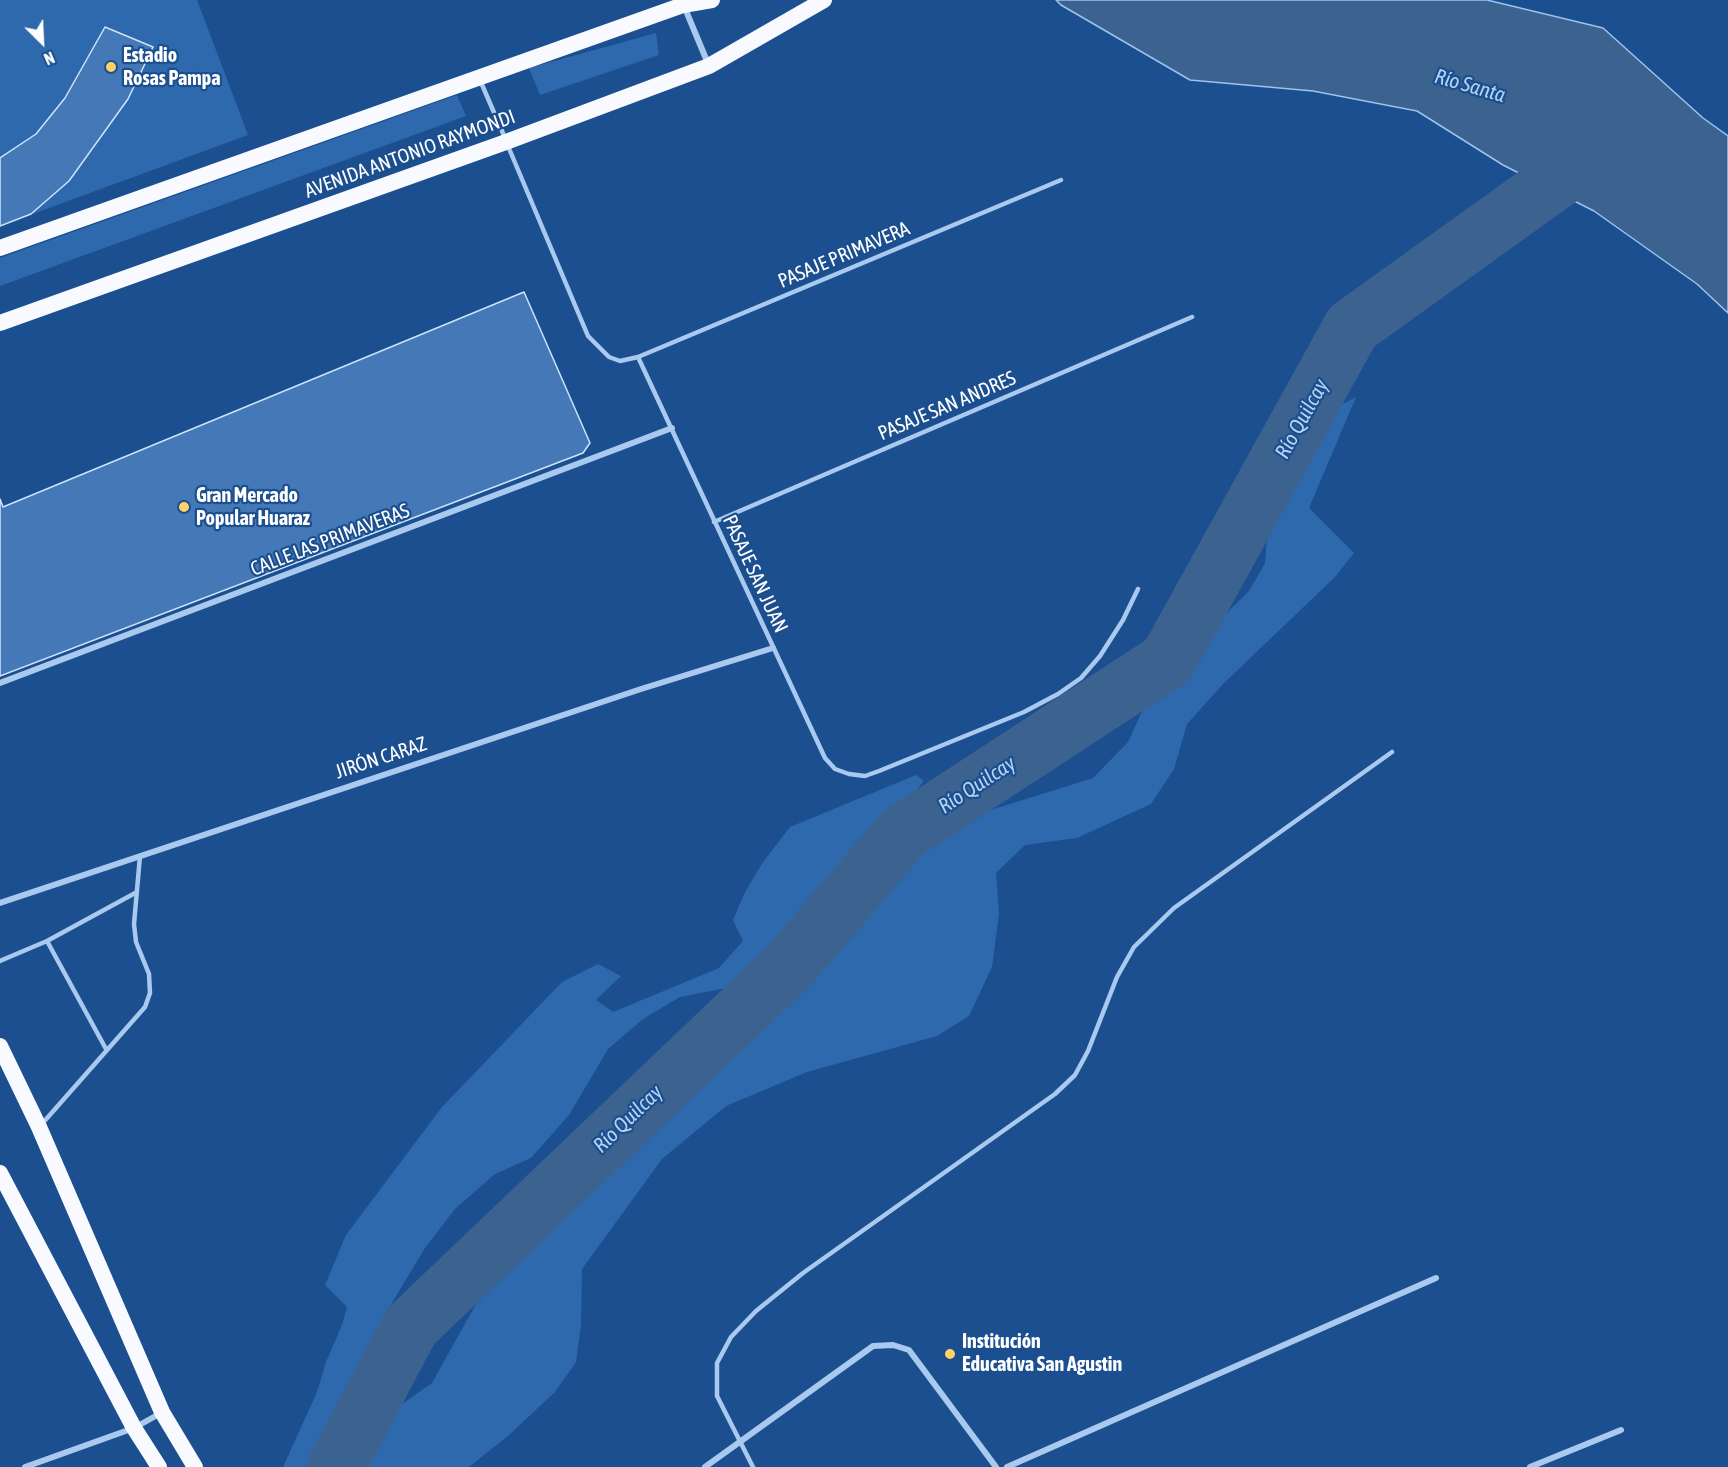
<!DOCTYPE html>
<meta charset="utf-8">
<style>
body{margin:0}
#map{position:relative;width:1728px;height:1467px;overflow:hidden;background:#1b4f8f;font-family:"Asap Condensed",sans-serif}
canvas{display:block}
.north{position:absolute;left:12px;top:12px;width:60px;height:60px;-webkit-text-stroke:4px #1b4f8f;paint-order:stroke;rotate:156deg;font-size:16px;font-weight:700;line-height:24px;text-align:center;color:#fff}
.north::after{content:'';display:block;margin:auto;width:21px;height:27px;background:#fff;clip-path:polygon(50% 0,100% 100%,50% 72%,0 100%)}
</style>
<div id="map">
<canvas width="1728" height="1467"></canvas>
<div class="north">N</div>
</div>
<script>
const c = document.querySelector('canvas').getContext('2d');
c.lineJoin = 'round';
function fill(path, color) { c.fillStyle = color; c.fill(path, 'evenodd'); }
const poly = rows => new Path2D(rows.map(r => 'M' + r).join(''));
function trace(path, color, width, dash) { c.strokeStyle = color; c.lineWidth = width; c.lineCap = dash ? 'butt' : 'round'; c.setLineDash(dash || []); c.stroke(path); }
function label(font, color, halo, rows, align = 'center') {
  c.font = font + ' "Asap Condensed",sans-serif'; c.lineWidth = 4.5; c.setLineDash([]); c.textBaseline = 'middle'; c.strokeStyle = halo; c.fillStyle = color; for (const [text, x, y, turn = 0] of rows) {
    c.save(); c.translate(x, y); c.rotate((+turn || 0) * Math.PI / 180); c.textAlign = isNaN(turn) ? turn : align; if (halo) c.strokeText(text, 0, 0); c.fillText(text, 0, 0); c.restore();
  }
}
const green = poly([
 [0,0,197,0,248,135,0,226],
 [656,33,659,55,540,95,529,68],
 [457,95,466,116,0,286,0,258],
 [1356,397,1309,508,1354,553,1335,577,1223,684,1187,724,1174,769,1151,804,1077,838,1025,845,996,873,999,914,992,967,969,1016,937,1036,807,1072,726,1106,662,1159,582,1269,581,1325,576,1362,555,1392,509,1435,469,1467,356,1467,392,1411,432,1383,502,1257,573,1194,645,1115,723,1056,840,951,867,904,898,869,959,820,1093,778,1128,742,1154,685,1249,591,1265,563,1267,538,1301,447,1320,416],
 [916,775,924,781,824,900,772,955,726,988,680,997,643,1019,608,1049,569,1115,531,1158,495,1174,455,1209,425,1248,387,1311,340,1420,309,1467,283,1467,317,1392,326,1362,342,1325,347,1307,325,1285,346,1235,442,1107,562,982,598,964,621,976,596,1000,613,1012,719,968,743,941,733,920,745,892,763,862,790,827]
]);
const water = poly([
 [1056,0,1487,0,1603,28,1703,118,1728,136,1728,313,1697,284,1594,211,1503,165,1417,111,1313,91,1190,80,1061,5,1056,0]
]);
const river = poly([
 [336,1467,411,1326,788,967,903,833,1168,660,1352,327,1611,141]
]);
const building = poly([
 [105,27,153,47,128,99,69,181,31,214,0,226,0,158,36,134,65,98,105,27],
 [524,292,590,443,583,453,0,676,0,499,3,507,524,292]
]);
const service = poly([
 [480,80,505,138],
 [508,146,588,336,609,357,620,361,638,357,825,758,835,769,849,774,865,776,879,771,1024,712,1058,694,1081,678,1100,656,1123,620,1138,589],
 [638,357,1061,180],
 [714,522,1192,317],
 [47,941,106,1049],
 [0,961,47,941,137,892],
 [41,1125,145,1007,150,993,149,974,136,942,134,924,140,856],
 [753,1467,717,1396,717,1363,731,1337,756,1311,803,1273,1055,1094,1075,1075,1088,1051,1117,977,1134,947,1174,908,1392,752]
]);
const minor = poly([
 [684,6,709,66],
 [0,683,672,428],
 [0,903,641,689,773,648],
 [25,1467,134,1428,161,1413],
 [705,1467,873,1346,893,1345,909,1350,996,1467],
 [1007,1467,1436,1278],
 [1530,1467,1621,1430]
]);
const trunk = poly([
 [0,248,683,5,712,0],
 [0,323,506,142,709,66,824,0],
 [0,1046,39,1127,162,1412,195,1467],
 [0,1173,134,1428,159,1467]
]);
const markers = [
 [111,67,6,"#ffd166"],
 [184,507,6,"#ffd166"],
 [950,1354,6,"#ffd166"]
];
const poiNames = [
 ["Estadio",123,56],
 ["Rosas Pampa",123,79],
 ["Gran Mercado",196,496],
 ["Popular Huaraz",196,519],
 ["Institución",962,1342],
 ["Educativa San Agustin",962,1365]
];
const streetNames = [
 ["AVENIDA ANTONIO RAYMONDI",410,154,-20],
 ["PASAJE PRIMAVERA",844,255,-23],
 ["PASAJE SAN ANDRES",947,406,-23],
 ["CALLE LAS PRIMAVERAS",330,540,-21],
 ["PASAJE SAN JUAN",755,574,65],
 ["JIRÓN CARAZ",381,758,-18]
];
const waterNames = [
 ["Río Santa",1470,86,16],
 ["Río Quilcay",1302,419,-61],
 ["Río Quilcay",977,785,-33],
 ["Río Quilcay",628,1119,-44]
];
fill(green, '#2e69ad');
fill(water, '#3c6290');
trace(water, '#9cc4f0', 1.5);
trace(river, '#3c6290', 58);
fill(building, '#4478b7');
trace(building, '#cfe3fa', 1.5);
trace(service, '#a9c9ee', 4.5);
trace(minor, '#a9c9ee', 6);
trace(trunk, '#f8faff', 16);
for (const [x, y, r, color] of markers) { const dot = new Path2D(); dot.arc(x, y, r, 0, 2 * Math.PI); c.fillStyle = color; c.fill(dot); trace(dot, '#1b4f8f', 2); }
label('bold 20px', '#fff', '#1b4f8f', poiNames, 'left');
label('20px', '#fff', '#1b4f8f', streetNames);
label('italic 21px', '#b5d3f5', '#1b4f8f', waterNames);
</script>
